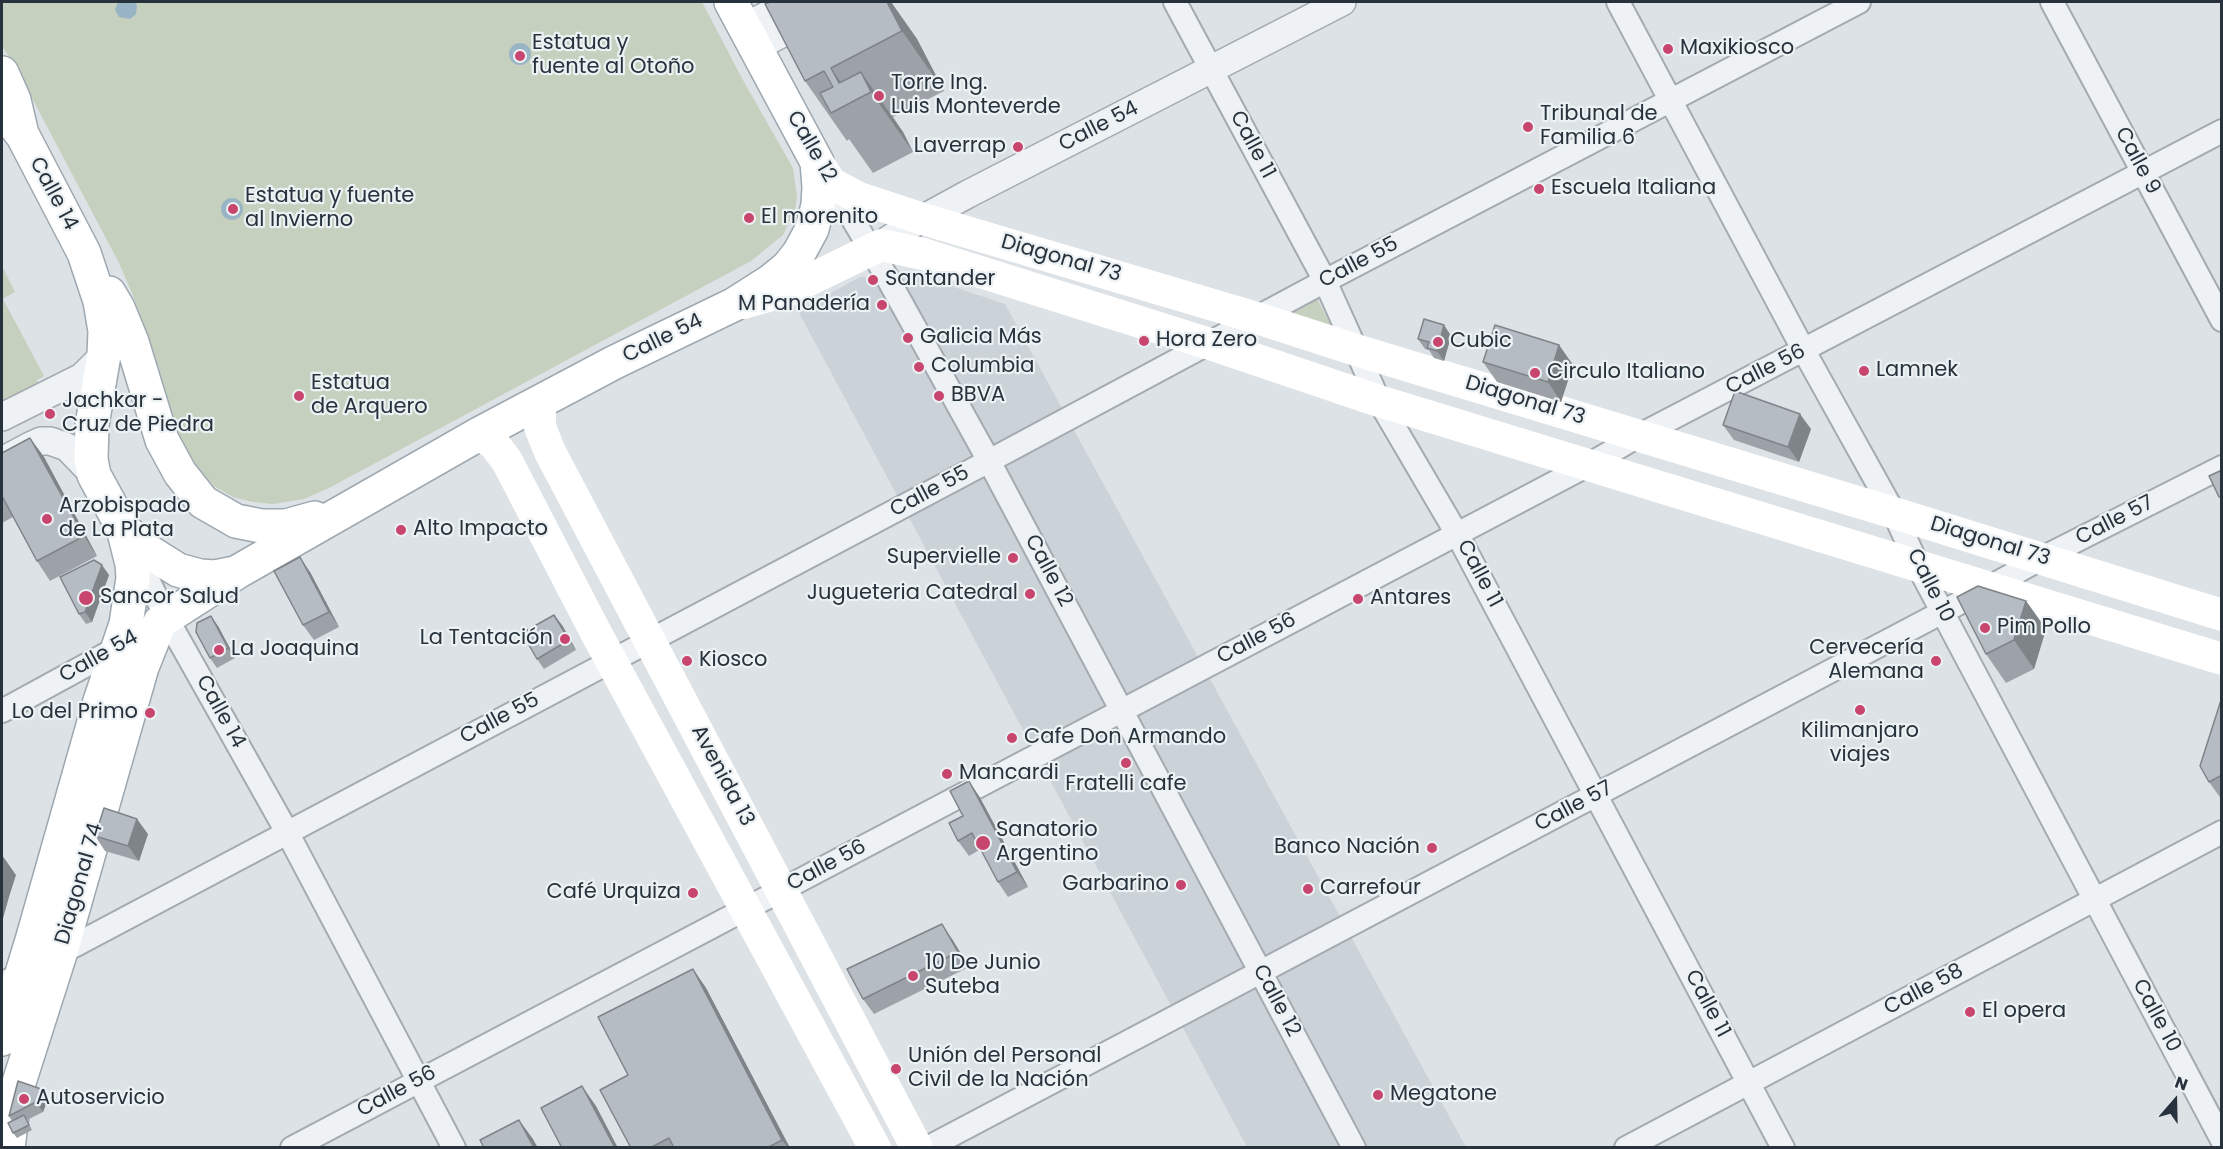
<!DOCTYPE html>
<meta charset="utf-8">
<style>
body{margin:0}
#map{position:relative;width:2223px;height:1149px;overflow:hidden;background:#dde2e6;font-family:Poppins,sans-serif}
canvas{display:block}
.frame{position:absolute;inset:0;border:3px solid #27323c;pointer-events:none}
.north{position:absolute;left:2145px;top:1071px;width:60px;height:60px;-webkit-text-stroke:4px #ecf1f4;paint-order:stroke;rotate:20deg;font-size:16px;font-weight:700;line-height:24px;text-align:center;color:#27323c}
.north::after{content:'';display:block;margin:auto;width:21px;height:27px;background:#27323c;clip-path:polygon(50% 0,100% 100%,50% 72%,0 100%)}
</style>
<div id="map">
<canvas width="2223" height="1149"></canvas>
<div class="frame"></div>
<div class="north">N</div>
</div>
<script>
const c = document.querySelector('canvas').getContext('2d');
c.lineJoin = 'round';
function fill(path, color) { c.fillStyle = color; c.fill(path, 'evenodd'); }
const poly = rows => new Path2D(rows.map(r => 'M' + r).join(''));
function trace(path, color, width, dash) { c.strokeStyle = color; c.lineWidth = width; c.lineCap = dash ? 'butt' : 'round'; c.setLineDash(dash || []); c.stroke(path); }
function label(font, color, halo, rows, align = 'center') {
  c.font = font + ' Poppins,sans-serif'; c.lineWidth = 4.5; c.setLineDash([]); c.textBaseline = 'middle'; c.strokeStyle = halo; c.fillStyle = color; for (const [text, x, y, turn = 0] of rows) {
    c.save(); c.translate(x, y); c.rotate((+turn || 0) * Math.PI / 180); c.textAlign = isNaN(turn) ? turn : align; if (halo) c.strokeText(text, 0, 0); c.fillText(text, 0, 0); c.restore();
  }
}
const built = poly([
 [860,277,924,277,1005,304,1466,1147,1247,1147,798,311]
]);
const green = poly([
 [2,2,702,2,744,82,793,168,797,197,795,210,783,235,751,261,329,488,304,499,273,504,253,502,233,497,214,486,200,471,178,437,159,368,132,293,119,263,15,66,2,46],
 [2,266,15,292,3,299,44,376,37,380,39,385,2,404],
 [1317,299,1335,332,1280,316,1312,300]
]);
const water = poly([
 [118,2,135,2,137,6,136,14,130,19,119,17,115,10],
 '509 54a11 11 0 1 1 22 0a11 11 0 1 1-22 0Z',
 '221 209a11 11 0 1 1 22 0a11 11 0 1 1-22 0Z'
]);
const minor = poly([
 [1175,2,1325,281,1379,401,1457,534,1783,1148],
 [1618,2,1804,351,1894,513,1918,566,2222,1140],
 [2052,2,2222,320],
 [832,184,888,279,989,461,1354,1148],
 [137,557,166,617,287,832,454,1148],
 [2,711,123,645],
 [2,984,989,461,1325,281,1859,2],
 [292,1148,1590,464,1640,435,2222,131],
 [927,1148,1988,588,2042,558,2222,467],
 [1626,1148,2222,832]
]);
const tertiary = poly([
 [744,27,793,2],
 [756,47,843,2],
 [881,245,904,229,968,194,1342,2],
 [2,417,82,377,104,355],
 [2,461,32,445,41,441,50,441,67,447,94,475]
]);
const secondary = poly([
 [817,162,831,183,859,198,923,219,1257,318,1356,350,1894,513,2222,615],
 [743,303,789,290,881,245,923,254,1210,344,1379,401,2222,659],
 [540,402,540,427,550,452,917,1148],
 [479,434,494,444,507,461,595,631,875,1148]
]);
const primary = poly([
 [2,73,14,100,21,130],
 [2,109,23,136,84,253,100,301,105,331,104,355,92,425,91,459,94,475,123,528,132,564,133,578,126,624,100,701,33,937,2,1039],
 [109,293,118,308,132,342,162,440,180,473,203,502,236,521,261,526,286,526,315,518],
 [123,528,143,548,178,570,200,576,215,577,235,573],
 [8,1148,14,1098,61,951,142,667,160,622,239,571,479,434,615,362,735,304,771,281,788,267,799,253,812,229,818,205,819,187,817,162,731,2]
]);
const wall = poly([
 [770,2,891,2,917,39,944,91,893,117,903,132,913,152,873,173,849,139,847,141,805,81],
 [1444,325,1451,336,1444,361,1434,358,1429,350,1425,349,1418,339],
 [1559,345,1573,365,1561,402,1497,382,1483,362],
 [1723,425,1811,429,1799,462,1734,440],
 [30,438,44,457,97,556,50,581,37,561,13,517,2,523,2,453],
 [310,572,339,627,314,640,303,625],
 [109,575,92,622,86,624,79,614],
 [2026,601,2046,629,2034,669,2006,683,1986,654],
 [562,625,576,650,544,669,537,659],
 [218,626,235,658,217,668,210,658],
 [2222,697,2222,800,2209,782],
 [979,796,1028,887,1008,897,998,882,981,849,969,856,958,841],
 [148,834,139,861,105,851,95,836],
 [952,939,969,967,874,1014,863,999],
 [693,969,706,988,790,1148,631,1148,628,1075],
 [18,1081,48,1099,43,1112,27,1120,32,1130,17,1138,13,1133,12,1121,9,1116]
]);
const shadedWall = poly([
 [887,2,891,2,917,39,944,91,902,31],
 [831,68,854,101,839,83],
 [861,72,903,132,913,152,871,92],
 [1444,325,1451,336,1444,361,1437,351],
 [1559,345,1573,365,1561,402,1548,382],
 [1800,414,1811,429,1799,462,1788,447],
 [30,438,44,457,97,556,84,536],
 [300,557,310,572,339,627,329,612],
 [102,565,109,575,92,622,85,612],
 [2026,601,2046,629,2034,669,2014,640],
 [554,615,562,625,576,650,569,640],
 [211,616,218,626,235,658,228,648],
 [969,781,979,796,1028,887,1017,872],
 [137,819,148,834,139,861,128,846],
 [2,855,16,875,9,897,2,886],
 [2,886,9,897,2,922],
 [942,924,952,939,969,967,958,952],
 [693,969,706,988,790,1148,788,1148,782,1140],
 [582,1086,596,1106,618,1148,615,1148],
 [41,1089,48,1099,43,1112,36,1102],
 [519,1120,533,1139,538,1148,534,1148]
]);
const building = poly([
 [770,2,887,2,902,31,831,68,839,83,861,72,871,92,831,113,820,93,833,87,824,71,805,81,765,4,770,2],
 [1424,319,1444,325,1437,351,1427,348,1429,342,1418,339,1424,319],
 [1495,325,1559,345,1548,382,1483,362,1495,325],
 [1735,391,1800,414,1788,447,1723,425,1735,391],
 [30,438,84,536,37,561,2,496,2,453,30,438],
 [2222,470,2222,496,2219,497,2209,476,2222,470],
 [300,557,329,612,303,625,274,571,300,557],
 [94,560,102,565,85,612,79,614,60,577,94,560],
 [1978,586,2026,601,2014,640,1986,654,1957,597,1978,586],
 [554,615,569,640,537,659,522,633,554,615],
 [211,616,228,648,210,658,196,632,197,623,211,616],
 [2222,697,2222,775,2209,782,2200,766,2222,697],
 [969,781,1017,872,998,882,972,833,958,841,949,823,963,816,950,791,969,781],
 [104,808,137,819,128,846,95,836,104,808],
 [942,924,958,952,863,999,847,969,942,924],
 [693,969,782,1140,767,1148,674,1148,669,1138,650,1148,631,1148,600,1090,628,1075,598,1017,693,969],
 [18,1081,41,1089,36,1102,9,1116,18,1081],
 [582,1086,615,1148,562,1148,541,1108,582,1086],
 [24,1115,29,1125,13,1133,8,1123,24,1115],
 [519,1120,534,1148,484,1148,480,1140,519,1120]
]);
const markers = [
 [1668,49,6,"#c8456e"],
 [520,56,6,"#c8456e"],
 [879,96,6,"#c8456e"],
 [1528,127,6,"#c8456e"],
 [1018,147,6,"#c8456e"],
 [1539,189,6,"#c8456e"],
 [233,209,6,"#c8456e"],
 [749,218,6,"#c8456e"],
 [873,280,6,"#c8456e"],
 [882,305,6,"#c8456e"],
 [908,338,6,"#c8456e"],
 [1144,341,6,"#c8456e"],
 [1438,342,6,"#c8456e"],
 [919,367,6,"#c8456e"],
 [1864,371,6,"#c8456e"],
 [1535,373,6,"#c8456e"],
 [299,396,6,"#c8456e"],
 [939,396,6,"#c8456e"],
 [50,414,6,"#c8456e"],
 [47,519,6,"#c8456e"],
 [401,530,6,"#c8456e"],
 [1013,558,6,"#c8456e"],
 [1030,594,6,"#c8456e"],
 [86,598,8,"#c8456e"],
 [1358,599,6,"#c8456e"],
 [1985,628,6,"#c8456e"],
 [565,639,6,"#c8456e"],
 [219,650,6,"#c8456e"],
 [687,661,6,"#c8456e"],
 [1936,661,6,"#c8456e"],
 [1860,710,6,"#c8456e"],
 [150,713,6,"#c8456e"],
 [1012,738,6,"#c8456e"],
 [1126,763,6,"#c8456e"],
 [947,774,6,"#c8456e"],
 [983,843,8,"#c8456e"],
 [1432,848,6,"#c8456e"],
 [1181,885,6,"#c8456e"],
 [1308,889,6,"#c8456e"],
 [693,893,6,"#c8456e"],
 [913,976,6,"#c8456e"],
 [1970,1012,6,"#c8456e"],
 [896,1069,6,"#c8456e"],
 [1378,1095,6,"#c8456e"],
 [24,1099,6,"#c8456e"]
];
const poiNames = [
 ["Estatua y",532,44],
 ["fuente al Otoño",532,68],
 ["Maxikiosco",1680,49],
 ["Torre Ing.",891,84],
 ["Luis Monteverde",891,108],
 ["Tribunal de",1540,115],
 ["Familia 6",1540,139],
 ["Laverrap",1006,147,"right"],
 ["Escuela Italiana",1551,189],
 ["Estatua y fuente",245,197],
 ["al Invierno",245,221],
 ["El morenito",761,218],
 ["Santander",885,280],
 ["M Panadería",870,305,"right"],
 ["Galicia Más",920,338],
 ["Hora Zero",1156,341],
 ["Cubic",1450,342],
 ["Columbia",931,367],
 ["Lamnek",1876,371],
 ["Circulo Italiano",1547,373],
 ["Estatua",311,384],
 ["de Arquero",311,408],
 ["BBVA",951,396],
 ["Jachkar -",62,402],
 ["Cruz de Piedra",62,426],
 ["Arzobispado",59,507],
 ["de La Plata",59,531],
 ["Alto Impacto",413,530],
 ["Supervielle",1001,558,"right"],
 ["Jugueteria Catedral",1018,594,"right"],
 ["Sancor Salud",100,598],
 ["Antares",1370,599],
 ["Pim Pollo",1997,628],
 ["La Tentación",553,639,"right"],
 ["Cervecería",1924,649,"right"],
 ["Alemana",1924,673,"right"],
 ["La Joaquina",231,650],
 ["Kiosco",699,661],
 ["Lo del Primo",138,713,"right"],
 ["Kilimanjaro",1860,732,"center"],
 ["viajes",1860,756,"center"],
 ["Cafe Don Armando",1024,738],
 ["Mancardi",959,774],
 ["Fratelli cafe",1126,785,"center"],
 ["Sanatorio",996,831],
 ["Argentino",996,855],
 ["Banco Nación",1420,848,"right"],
 ["Garbarino",1169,885,"right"],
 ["Carrefour",1320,889],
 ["Café Urquiza",681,893,"right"],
 ["10 De Junio",925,964],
 ["Suteba",925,988],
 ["El opera",1982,1012],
 ["Unión del Personal",908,1057],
 ["Civil de la Nación",908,1081],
 ["Megatone",1390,1095],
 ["Autoservicio",36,1099]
];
const streetNames = [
 ["Calle 54",1099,127,-27],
 ["Calle 11",1252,145,62],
 ["Calle 12",811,147,60],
 ["Calle 9",2137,161,62],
 ["Calle 14",53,194,62],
 ["Diagonal 73",1061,259,16],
 ["Calle 55",1359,263,-28],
 ["Calle 54",663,339,-26],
 ["Calle 56",1766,370,-27],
 ["Diagonal 73",1525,401,17],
 ["Calle 55",930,492,-28],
 ["Calle 57",2115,521,-27],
 ["Diagonal 73",1990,542,17],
 ["Calle 12",1048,571,62],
 ["Calle 11",1479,574,62],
 ["Calle 10",1930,586,63],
 ["Calle 56",1257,639,-28],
 ["Calle 54",99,657,-29],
 ["Calle 14",220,712,61],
 ["Calle 55",500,719,-28],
 ["Avenida 13",722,776,62],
 ["Calle 57",1574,807,-28],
 ["Calle 56",827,866,-28],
 ["Diagonal 74",80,884,-74],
 ["Calle 58",1924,990,-28],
 ["Calle 12",1276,1001,62],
 ["Calle 11",1707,1004,62],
 ["Calle 10",2156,1016,62],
 ["Calle 56",397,1092,-28]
];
fill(built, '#cbd2d8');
fill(green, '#c6d0be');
fill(water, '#99b5c5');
trace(minor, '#a3aab0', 26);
trace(tertiary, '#a3aab0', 30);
trace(primary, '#9da8b1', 36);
trace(minor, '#eff2f5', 22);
trace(tertiary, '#eff2f5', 27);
trace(secondary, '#fff', 32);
trace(primary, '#fff', 33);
fill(wall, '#9ca2a8');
fill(shadedWall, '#7f8488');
fill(building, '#b5bcc3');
trace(building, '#7f8488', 1.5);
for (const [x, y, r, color] of markers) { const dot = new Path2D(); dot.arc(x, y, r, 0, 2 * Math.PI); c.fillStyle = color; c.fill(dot); trace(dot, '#ecf1f4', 2); }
label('21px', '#27323c', '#ecf1f4', poiNames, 'left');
label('21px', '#27323c', '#ecf1f4', streetNames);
</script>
